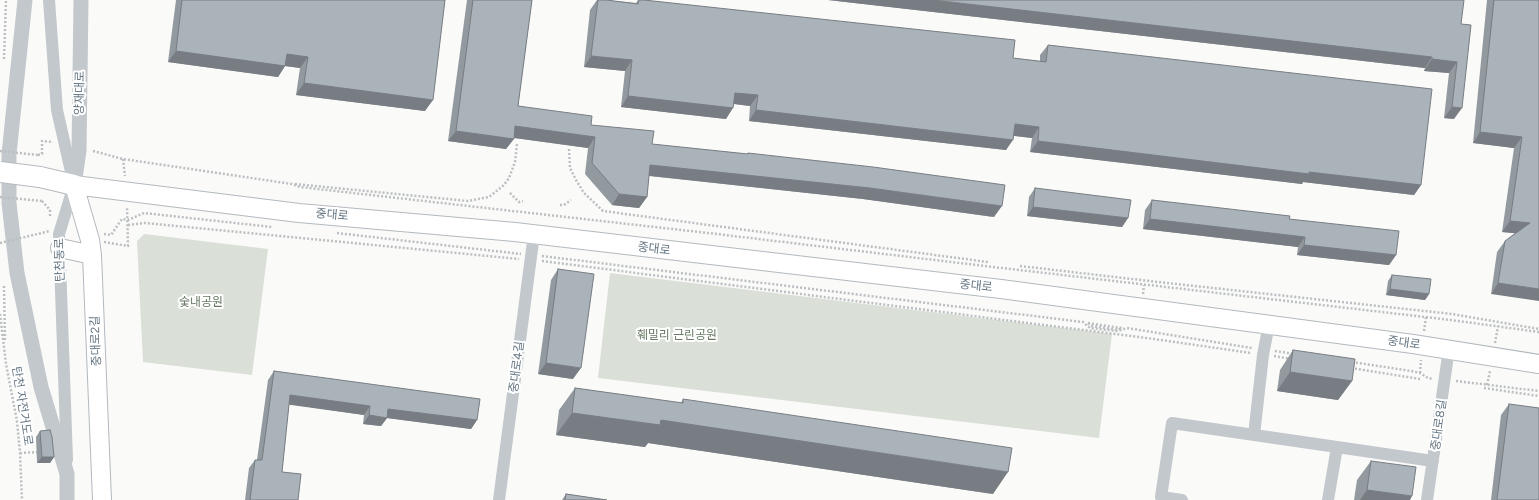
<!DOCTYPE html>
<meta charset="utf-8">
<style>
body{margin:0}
canvas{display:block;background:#fafaf8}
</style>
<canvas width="1539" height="500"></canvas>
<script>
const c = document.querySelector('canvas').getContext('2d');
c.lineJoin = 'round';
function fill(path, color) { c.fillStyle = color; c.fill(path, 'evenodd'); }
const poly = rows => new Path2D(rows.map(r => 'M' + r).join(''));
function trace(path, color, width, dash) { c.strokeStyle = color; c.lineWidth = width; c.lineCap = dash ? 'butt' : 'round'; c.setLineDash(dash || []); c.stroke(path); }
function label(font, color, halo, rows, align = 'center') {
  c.font = font + ' Figtree,"Noto Sans KR",sans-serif'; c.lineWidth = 4; c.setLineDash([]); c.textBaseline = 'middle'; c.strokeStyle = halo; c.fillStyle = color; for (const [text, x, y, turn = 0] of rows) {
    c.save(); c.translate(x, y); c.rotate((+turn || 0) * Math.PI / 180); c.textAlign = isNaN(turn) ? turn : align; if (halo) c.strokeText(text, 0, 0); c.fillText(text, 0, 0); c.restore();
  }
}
const green = poly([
 [144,234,268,249,252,375,143,362,137,241],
 [610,273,1112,334,1099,438,598,378]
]);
const path = poly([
 [4,59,6,0],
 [569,149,570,168,576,180,584,193,603,211,988,262],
 [93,151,123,159,292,184,300,187,708,233,1002,268,1451,320,1539,332],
 [38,155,42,154,42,141,53,142],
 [123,159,125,176],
 [295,184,468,201,489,197,504,185,509,178,515,162,517,144],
 [510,193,519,202,523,201],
 [42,201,50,210,50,217],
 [560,205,564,205,571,200],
 [128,225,145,223,519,259],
 [337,233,521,254],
 [104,234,111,235,122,219,128,220,144,213,272,227],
 [104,242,128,246,127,207],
 [542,256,1083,322,1090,328,1118,331,1127,328,1252,348],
 [542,261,1154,339,1251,353],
 [1020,266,1158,282,1452,314,1539,329],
 [4,286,5,341],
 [1143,294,1144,285],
 [0,314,6,364,17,421,20,453,22,500],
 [1088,323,1107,326,1122,328,1117,330,1091,326,1088,323],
 [1424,331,1426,317],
 [1495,343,1498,326],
 [1275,351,1294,354],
 [1274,356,1291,359],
 [1352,362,1411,371,1420,373,1428,378,1433,379],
 [1351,368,1420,379],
 [1420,373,1421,360],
 [1456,381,1539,391],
 [1487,385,1490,371],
 [1484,388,1539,396],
 [20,453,40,452]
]);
const minor = poly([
 [49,0,57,110,74,185,59,234,67,460],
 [1254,435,1263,355,1269,324],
 [499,500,534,234],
 [1182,500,1161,497,1172,423,1433,461],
 [1328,500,1337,447],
 [1427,500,1449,349]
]);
const tertiary = poly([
 [25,0,9,154,9,203,17,273,41,387,67,474,67,500],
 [74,185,79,151,81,0]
]);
const secondary = poly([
 [60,248,92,255],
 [102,500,92,255,90,240,74,185,299,213,515,232,1001,289,1413,344,1539,364]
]);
const primary = poly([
 [40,177,74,185]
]);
const pathBridge = poly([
 [0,151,38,155],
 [0,197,42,201],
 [0,243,50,231]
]);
const primaryBridge = poly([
 [0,172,40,177]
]);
const wall = poly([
 [176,0,445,0,425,111,296,95,300,68,285,66,278,77,168,62],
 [467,0,532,0,518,106,591,125,652,144,747,154,748,153,994,217,863,199,649,176,647,197,639,208,612,205,585,174,588,148,514,138,506,149,448,141],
 [597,0,606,0,636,3,638,0,644,0,1013,58,1040,61,1040,55,1048,45,1421,185,1414,195,1303,182,1302,184,1030,152,1032,138,1014,136,1006,150,749,121,750,106,734,104,726,119,621,107,625,71,584,67,590,10],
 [828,0,1461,24,1454,119,1444,118,1449,73,1424,71,1425,68],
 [1487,0,1539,0,1539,240,1491,294,1497,252,1505,241,1515,233,1502,232,1514,148,1473,143],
 [1035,188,1128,218,1122,227,1027,216,1029,197],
 [1152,200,1289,219,1396,255,1389,265,1297,255,1298,247,1143,229,1145,210],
 [558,269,573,379,538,374,551,280],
 [1392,275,1429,294,1425,300,1386,295,1388,281],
 [1293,350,1352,381,1338,400,1277,391,1280,370],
 [274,371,477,420,471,429,387,418,381,426,363,424,364,415,289,404,282,472,298,500,245,500,249,468,255,460,257,460,268,380],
 [575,388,681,403,683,399,993,494,648,443,645,447,556,435,559,410],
 [1509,404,1539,500,1491,500,1501,415],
 [40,431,54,457,50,463,37,463,36,437],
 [1371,461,1410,500,1354,500,1357,480],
 [566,494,607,500,562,500]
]);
const shadedWall = poly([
 [828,0,933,0,1432,57,1425,68],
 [176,51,287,54,308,57,300,68,285,66,278,77,168,62],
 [591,56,632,60,625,71,584,67],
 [1432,59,1457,62,1449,73,1424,71],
 [304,83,433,100,425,111,296,95],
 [735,93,758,95,750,106,727,103],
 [628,96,733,108,726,119,621,107],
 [1452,107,1462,108,1454,119,1444,118],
 [756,110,1013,140,1006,150,749,121],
 [1015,124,1039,127,1032,138,1008,135],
 [515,126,595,137,588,148,508,137],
 [456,131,514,139,506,149,448,141],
 [1480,132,1522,137,1514,148,1473,143],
 [1038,141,1309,172,1421,185,1414,195,1303,182,1302,184,1030,152],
 [650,165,870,188,1002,206,994,217,863,199,642,175],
 [619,194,647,197,639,208,612,205],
 [1033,207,1128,218,1122,227,1027,216],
 [1150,219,1305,237,1298,247,1143,229],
 [1510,221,1530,223,1522,234,1502,232],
 [1304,245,1396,255,1389,265,1297,255],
 [1498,283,1539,289,1539,301,1491,294],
 [1390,289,1429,294,1425,300,1386,295],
 [546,363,581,368,573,379,538,374],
 [1290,372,1352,381,1338,400,1277,391],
 [290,395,370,406,364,415,284,404],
 [388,409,477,420,471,429,387,418,381,426,363,424,369,415],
 [572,413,661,420,1008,472,993,494,648,443,645,447,556,435],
 [42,457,54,457,50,463,37,463],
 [1367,490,1412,496,1410,500,1360,500]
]);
const building = poly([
 [182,0,445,0,433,100,304,83,308,57,287,54,285,66,176,51,182,0],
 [473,0,532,0,518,106,592,116,591,125,654,131,652,144,748,154,748,153,873,167,1005,185,1002,206,870,188,650,165,647,197,619,194,592,163,595,137,515,126,514,139,456,131,473,0],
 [598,0,606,0,638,4,639,0,644,0,1015,40,1013,58,1046,62,1048,45,1432,89,1421,185,1309,172,1309,174,1038,141,1039,127,1015,124,1013,140,756,110,758,95,735,93,733,108,628,96,632,60,591,56,598,0],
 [933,0,1464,0,1461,24,1471,25,1462,108,1452,107,1457,62,1432,59,1432,57,933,0],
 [1494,0,1539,0,1539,289,1498,283,1505,241,1530,223,1510,221,1522,137,1480,132,1494,0],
 [1035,188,1131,200,1128,218,1033,207,1035,188],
 [1152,200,1290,216,1289,219,1399,231,1396,255,1304,245,1305,237,1150,219,1152,200],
 [558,269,594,274,581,368,546,363,558,269],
 [1392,275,1431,279,1429,294,1390,289,1392,275],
 [1293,350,1355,359,1352,381,1290,372,1293,350],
 [274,371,480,399,477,420,388,409,387,418,369,415,370,406,290,395,282,472,301,474,298,500,250,500,255,460,262,460,274,371],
 [575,388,683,403,683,399,1012,448,1008,472,661,420,660,425,572,413,575,388],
 [1509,404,1539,408,1539,500,1497,500,1509,404],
 [50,430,52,437,54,457,42,457,40,431,50,430],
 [1371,461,1416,467,1412,496,1367,490,1371,461],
 [566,494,607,500,565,500,566,494]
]);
const streetNames = [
 ["양재대로",80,93,-89],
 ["중대로",332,215,5],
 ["중대로",654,249,7],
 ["탄천동로",60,260,-91],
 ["중대로",976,286,6],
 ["중대로2길",96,341,-92],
 ["중대로",1404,343,8],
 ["중대로4길",517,367,-83],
 ["탄천 자전거도로",22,406,81],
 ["중대로8길",1439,425,-82]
];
const parkNames = [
 ["숯내공원",201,302],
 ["훼밀리 근린공원",677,335]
];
fill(green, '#dadfd7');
trace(secondary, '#b3babf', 20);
trace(primary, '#b5babe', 22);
trace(path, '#bbbfc2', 2.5, [2, 2]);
trace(minor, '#c3c8cc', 12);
trace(tertiary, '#c3c8cc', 15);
trace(secondary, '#fff', 18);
trace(primary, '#fff', 20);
trace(primaryBridge, '#b5babe', 22, []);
trace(pathBridge, '#bbbfc2', 2.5, [2, 2]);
trace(primaryBridge, '#fff', 20);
fill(wall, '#929a9f');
fill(shadedWall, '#777d82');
fill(building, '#aab3b9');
trace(building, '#777d82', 1);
label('12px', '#657683', '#fff', streetNames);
label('12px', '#687a64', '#fff', parkNames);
</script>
